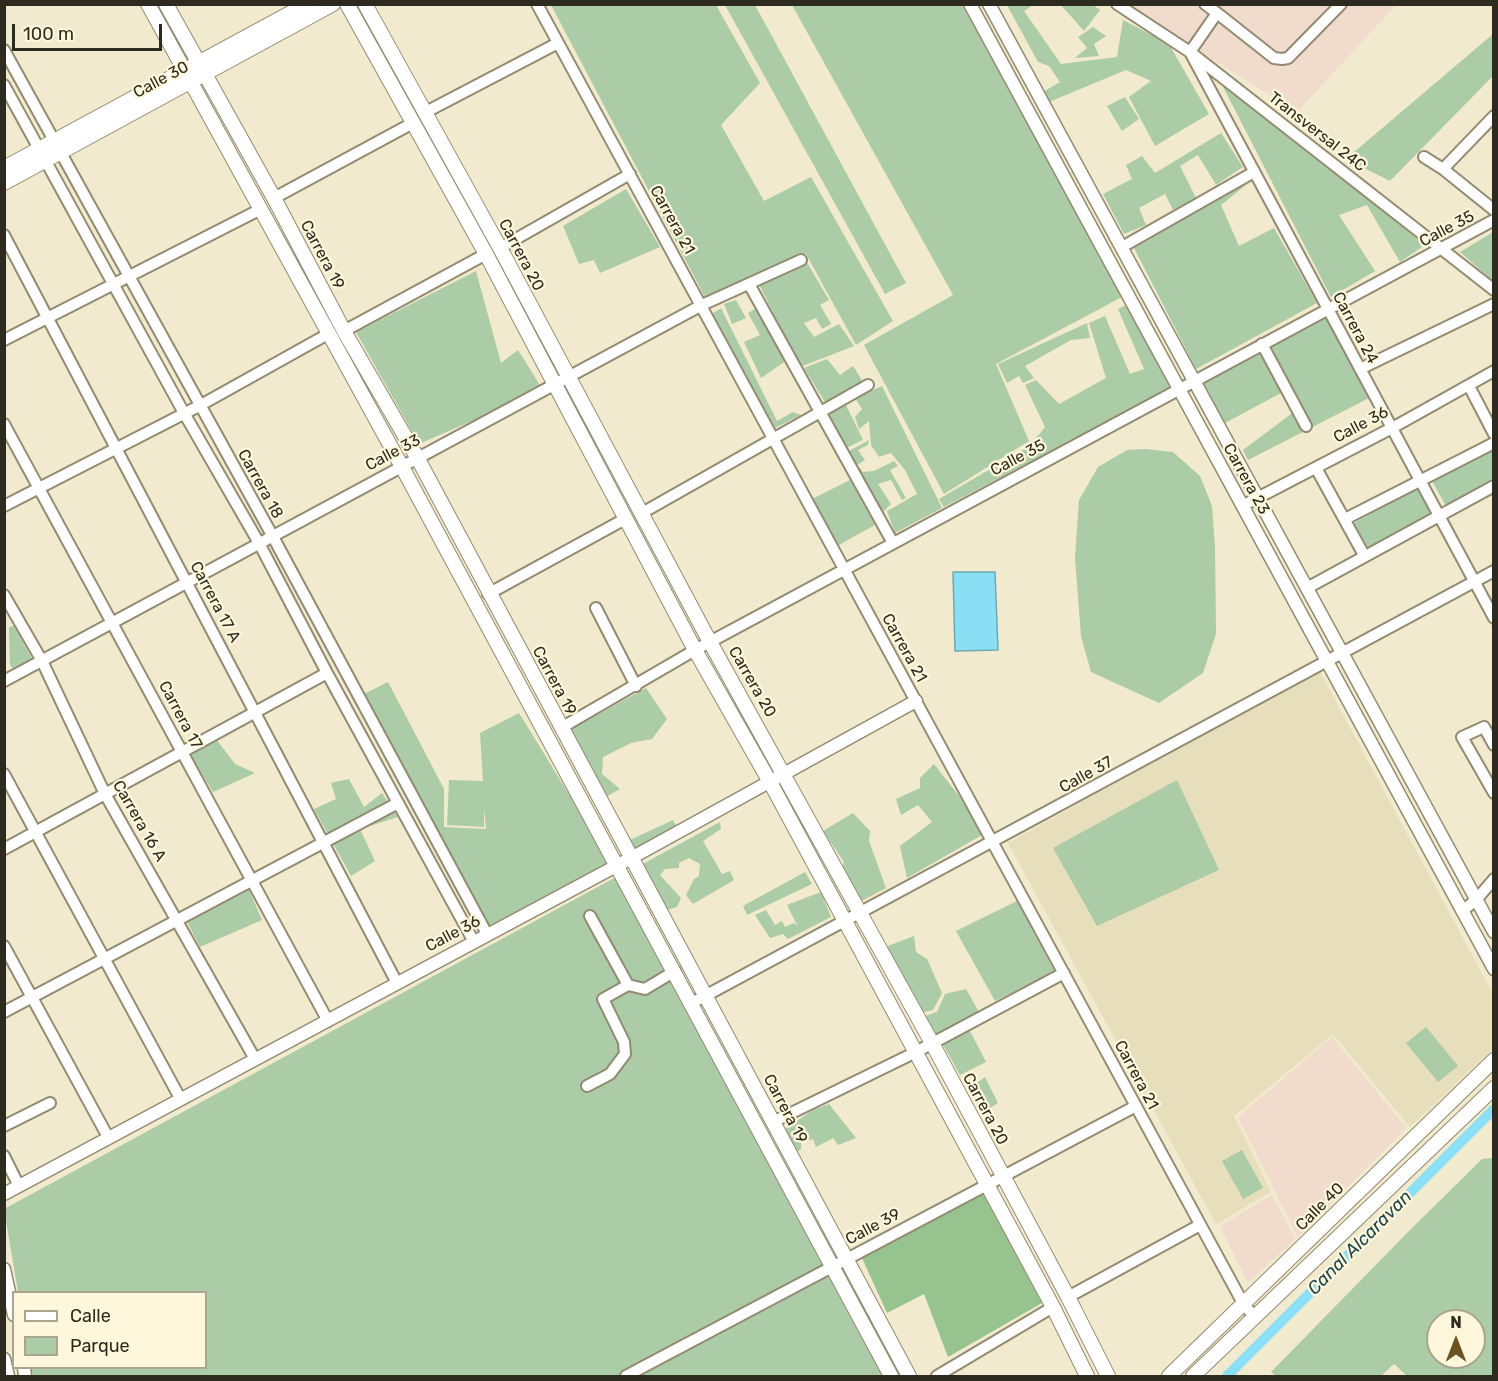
<!DOCTYPE html>
<style>
body{margin:0}
#map{position:relative;width:1498px;height:1381px;overflow:hidden;background:#f1eace;font-family:Rubik,sans-serif}
canvas{display:block}
.frame{position:absolute;inset:0;border:6px solid #2d2a1f;pointer-events:none}
.legend{position:absolute;left:12px;top:1291px;width:195px;height:78px;box-sizing:border-box;background:#fef7db;border:2px solid #aaa590;margin:0;padding:8px 10px;list-style:none;font-size:18px;color:#2d2a1f}
.legend li{display:flex;align-items:center;gap:12px;height:30px}
.legend b{width:30px;border:2px solid #aaa590}
.north{position:absolute;left:1426px;top:1309px;width:60px;height:60px;box-sizing:border-box;background:#fef7db;border:2px solid #aaa590;border-radius:50%;rotate:0deg;font-size:16px;font-weight:700;line-height:24px;text-align:center;color:#2d2a1f}
.north::after{content:'';display:block;margin:auto;width:21px;height:27px;background:#6c5123;clip-path:polygon(50% 0,100% 100%,50% 72%,0 100%)}
.scale{position:absolute;left:12px;top:24px;width:150px;height:27px;box-sizing:border-box;border:3px solid #2d2a1f;border-top:0;padding-left:8px;font-size:18px;line-height:21px;white-space:nowrap;color:#2d2a1f;-webkit-text-stroke:4px #fef7db;paint-order:stroke}
</style>
<div id="map">
<canvas width="1498" height="1381"></canvas>
<div class="frame"></div>
<ul class="legend">
<li><b style="height:8px;background:#fff"></b>Calle</li>
<li><b style="height:16px;background:#accba7"></b>Parque</li>
</ul>
<div class="north">N</div>
<div class="scale">100 m</div>
</div>
<script>
const c = document.querySelector('canvas').getContext('2d');
c.lineJoin = 'round';
function fill(path, color) { c.fillStyle = color; c.fill(path, 'evenodd'); }
const poly = rows => new Path2D(rows.map(r => 'M' + r).join(''));
function trace(path, color, width, dash) { c.strokeStyle = color; c.lineWidth = width; c.lineCap = dash ? 'butt' : 'round'; c.setLineDash(dash || []); c.stroke(path); }
function label(font, color, halo, rows, align = 'center') {
  c.font = font + ' Rubik,sans-serif'; c.lineWidth = 4.5; c.setLineDash([]); c.textBaseline = 'middle'; c.strokeStyle = halo; c.fillStyle = color; for (const [text, x, y, turn = 0] of rows) {
    c.save(); c.translate(x, y); c.rotate((+turn || 0) * Math.PI / 180); c.textAlign = isNaN(turn) ? turn : align; if (halo) c.strokeText(text, 0, 0); c.fillText(text, 0, 0); c.restore();
  }
}
const industrial = poly([
 [1126,5,1396,5,1297,112],
 [1332,1037,1406,1128,1298,1237,1238,1117],
 [1272,1195,1295,1239,1248,1283,1220,1226]
]);
const built = poly([
 [1319,670,1493,994,1493,1049,1410,1127,1333,1034,1234,1116,1271,1192,1216,1224,1008,843]
]);
const green = poly([
 [551,5,716,5,760,83,721,125,764,201,811,177,893,321,856,345,806,254,706,299],
 [725,5,755,5,906,283,885,294],
 [792,5,962,5,1122,297,996,364,1029,441,944,494,864,345,953,295],
 [1007,5,1033,5,1024,11,1061,64,1117,57,1123,20,1169,44,1209,114,1155,146,1129,97,1151,81,1126,70,1049,102,1043,92,1060,82,1049,66,1038,62],
 [1061,5,1093,5,1100,10,1084,31],
 [1093,27,1106,36,1094,44,1099,56,1075,58,1087,48,1078,37],
 [1493,34,1493,76,1390,181,1346,159],
 [1218,77,1425,245,1400,262,1367,205,1339,215,1375,271,1331,297],
 [1125,97,1139,119,1122,131,1107,106],
 [1221,133,1243,167,1216,185,1198,155,1180,166,1196,198,1173,210,1165,194,1139,208,1146,225,1124,234,1103,194,1132,179,1126,165,1142,156,1155,173],
 [1251,181,1221,205,1239,246,1274,228,1317,303,1196,369,1134,248],
 [626,189,660,247,600,273,594,260,579,264,563,226],
 [1493,232,1493,281,1460,252],
 [805,259,829,300,820,305,831,324,822,329,816,318,804,323,814,337,839,324,854,346,800,367,758,282],
 [476,271,501,363,518,350,543,390,419,444,356,332],
 [736,300,746,318,732,324,724,304],
 [1126,305,1171,388,944,507,939,499,1030,446,1045,427,1025,385,1036,380,1059,404,1106,378,1089,323,1105,316,1130,374,1144,369,1118,309],
 [721,308,777,421,793,412,801,415,775,428,712,314],
 [757,308,787,360,761,378,744,342,760,335,748,313],
 [1327,316,1371,397,1248,460,1243,450,1295,411,1281,393,1225,423,1202,383],
 [1087,323,1090,338,1071,340,1025,366,1034,378,1023,383,1019,376,1007,383,998,364],
 [827,359,840,375,853,366,863,382,825,402,804,368],
 [882,386,942,508,895,533,887,511,917,494,905,470,891,453,879,457,871,445,869,421,859,429,855,417,862,409,855,398],
 [846,405,863,440,846,448,829,413],
 [869,440,868,445,858,450,865,460,857,465,863,472,874,471,894,461,898,466,890,470,906,498,902,500,891,480,878,484,891,504,882,513,847,452],
 [1146,449,1173,452,1200,476,1212,506,1215,547,1216,634,1203,673,1159,703,1091,672,1081,636,1075,558,1079,500,1098,467,1127,450],
 [1493,449,1493,483,1447,508,1432,481],
 [850,480,875,525,837,546,812,499],
 [1418,487,1434,514,1370,551,1354,523],
 [14,626,34,663,17,674,10,665,9,627],
 [388,682,444,789,444,827,486,829,484,807,484,827,447,825,449,780,483,781,480,733,519,713,612,864,490,929,364,694],
 [646,688,667,719,652,739,631,743,603,757,602,774,620,789,606,797,568,731],
 [216,739,235,764,255,773,213,792,189,754],
 [934,764,960,797,982,835,907,878,900,846,932,822,918,805,901,815,896,799,920,788,920,778],
 [349,779,364,807,382,793,398,817,360,829,375,861,351,876,314,809,336,799,331,783],
 [1177,780,1219,870,1097,926,1053,848],
 [853,813,870,831,869,841,886,888,856,904,839,875,844,862,823,831],
 [673,820,679,831,636,852,630,840],
 [720,822,721,829,703,841,722,874,730,871,734,880,693,904,686,895,694,879,699,876,700,864,689,858,679,863,679,868,665,869,660,875,681,898,677,907,667,910,639,866],
 [805,872,812,884,747,915,743,906],
 [618,876,886,1376,33,1376,31,1368,206,1368,206,1292,18,1292,4,1209],
 [247,885,262,920,200,947,184,916],
 [821,892,831,917,788,939,783,934,770,938,755,915,766,910,775,925,782,921,785,927,794,923,798,927,787,905],
 [1017,901,1055,972,995,1001,956,931],
 [914,936,916,952,927,959,942,993,933,1010,919,1013,880,949],
 [966,989,980,1014,933,1037,922,1017,937,1012,945,994],
 [1426,1027,1458,1066,1438,1082,1406,1043],
 [970,1031,986,1062,960,1075,942,1043],
 [985,1077,998,1103,984,1112,969,1089],
 [829,1104,856,1138,838,1145,833,1138,816,1147,813,1139,801,1142,801,1149,796,1153,785,1129,813,1110],
 [1242,1150,1263,1188,1243,1199,1222,1161],
 [1493,1158,1493,1376,1407,1376,1394,1364,1381,1376,1276,1376,1271,1372,1410,1230,1473,1168,1482,1159],
 [1438,1321,1474,1321,1474,1357,1438,1357]
]);
const forest = poly([
 [983,1191,1042,1303,948,1357,924,1294,887,1313,862,1258]
]);
const water = poly([
 [953,572,995,572,998,650,955,651,953,572]
]);
const canal = poly([
 [1227,1376,1494,1109]
]);
const minor = poly([
 [537,4,1244,1305,1255,1317],
 [1117,4,1190,52,1494,290],
 [1205,4,1217,13,1190,52,1494,618],
 [1217,13,1274,58,1282,59,1288,58,1341,4],
 [4,50,272,535,487,934],
 [4,85,184,413,259,543,327,673,474,942],
 [424,113,558,43],
 [1424,157,1443,169,1494,210],
 [1443,169,1494,116],
 [274,198,411,124],
 [4,235,397,983],
 [1122,247,1254,172],
 [500,248,630,174],
 [749,284,893,543],
 [344,331,486,254],
 [4,340,261,209],
 [1262,344,1306,426],
 [1360,369,1494,304],
 [1469,386,1494,434],
 [4,424,328,1021],
 [1316,468,1364,555],
 [4,506,199,406,328,334],
 [1242,506,1392,428,1494,371],
 [642,513,868,385],
 [1345,519,1494,443],
 [1307,588,1494,486],
 [488,594,625,519],
 [4,595,42,661,105,794,255,1059],
 [596,608,636,686],
 [4,681,702,305,801,260],
 [561,728,695,650,1494,220],
 [1494,745,1484,727,1462,737,1494,793],
 [4,774,180,1098],
 [4,849,327,673],
 [1462,911,1476,900,1494,879],
 [590,916,628,985],
 [4,946,108,1137],
 [692,1003,1494,571],
 [4,1012,398,803],
 [587,1086,610,1074,625,1054,624,1042,603,999,628,985,645,989,675,971],
 [773,1122,914,1053,1064,973],
 [4,1126,50,1103],
 [4,1156,19,1186],
 [1068,1297,1200,1225],
 [626,1376,1136,1106],
 [937,1376,1053,1307]
]);
const tertiary = poly([
 [970,4,1494,969],
 [989,4,1494,932],
 [4,1194,633,857,916,701],
 [4,1269,14,1315],
 [4,1359,8,1376],
 [24,1368,25,1376]
]);
const secondary = poly([
 [148,4,401,465,891,1376],
 [166,4,274,198,344,331,417,457,909,1376],
 [347,4,486,254,695,650,770,782,1053,1307,1087,1376],
 [365,4,500,248,710,642,932,1043,1068,1297,1108,1376],
 [4,168,307,4],
 [4,183,333,4],
 [1169,1376,1494,1060],
 [1193,1376,1494,1088]
]);
const streetNames = [
 ["Calle 30",161,80,-28],
 ["Transversal 24C",1317,132,38],
 ["Carrera 21",672,220,61],
 ["Calle 35",1447,229,-28],
 ["Carrera 19",322,255,62],
 ["Carrera 20",521,255,62],
 ["Carrera 24",1355,328,62],
 ["Calle 36",1361,425,-28],
 ["Calle 33",393,453,-28],
 ["Calle 35",1018,458,-28],
 ["Carrera 23",1246,479,61],
 ["Carrera 18",260,484,61],
 ["Carrera 17 A",215,602,62],
 ["Carrera 21",904,648,61],
 ["Carrera 19",554,681,62],
 ["Carrera 20",752,682,60],
 ["Carrera 17",180,715,62],
 ["Calle 37",1086,775,-29],
 ["Carrera 16 A",139,821,60],
 ["Calle 36",453,934,-28],
 ["Carrera 21",1136,1075,62],
 ["Carrera 19",785,1109,62],
 ["Carrera 20",985,1109,62],
 ["Calle 40",1320,1207,-45],
 ["Calle 39",873,1227,-28]
];
const waterNames = [
 ["Canal Alcaravan",1360,1243,-45]
];
fill(industrial, '#f0dbcd');
fill(built, '#e7debc');
fill(green, '#accba7');
fill(forest, '#96c38e');
fill(water, '#8adff4');
trace(water, '#6ea9b4', 1.5);
trace(canal, '#8adff4', 10);
trace(minor, '#928b71', 14);
trace(tertiary, '#928b71', 15);
trace(secondary, '#928b71', 16);
trace(minor, '#fff', 10);
trace(tertiary, '#fff', 12);
trace(secondary, '#fff', 14);
label('16px', '#2d2a1f', '#fef7db', streetNames);
label('italic 18px', '#1e454f', '#fef7db', waterNames);
</script>
